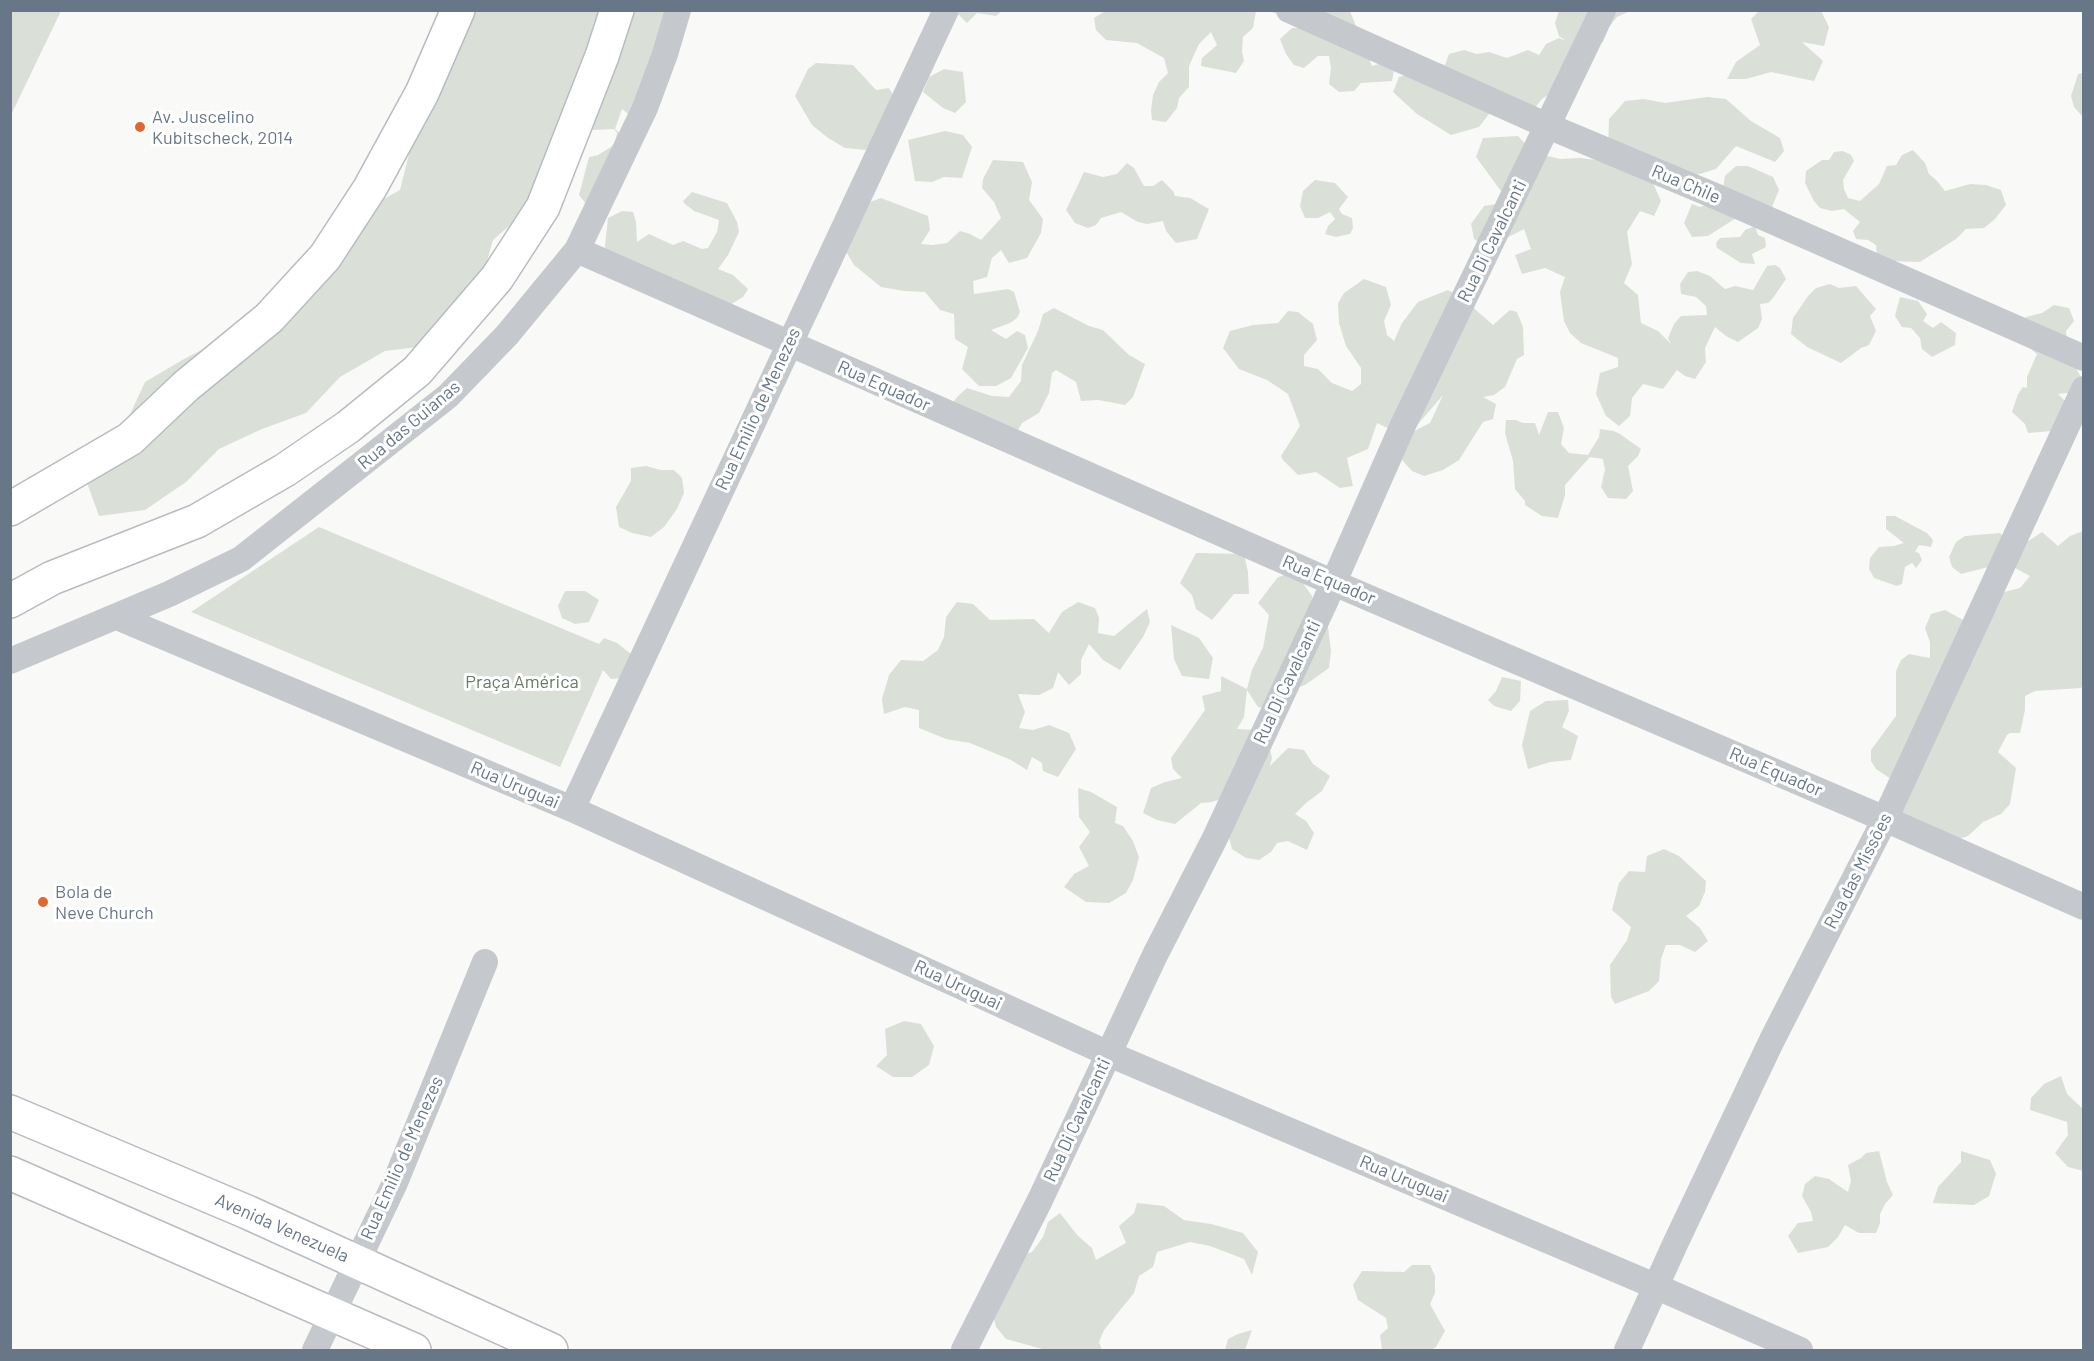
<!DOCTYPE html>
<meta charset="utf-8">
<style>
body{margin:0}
#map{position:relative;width:2094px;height:1361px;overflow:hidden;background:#f9f9f7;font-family:Barlow,sans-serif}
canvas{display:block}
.frame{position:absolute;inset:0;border:12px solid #687787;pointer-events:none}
</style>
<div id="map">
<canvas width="2094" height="1361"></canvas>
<div class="frame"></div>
</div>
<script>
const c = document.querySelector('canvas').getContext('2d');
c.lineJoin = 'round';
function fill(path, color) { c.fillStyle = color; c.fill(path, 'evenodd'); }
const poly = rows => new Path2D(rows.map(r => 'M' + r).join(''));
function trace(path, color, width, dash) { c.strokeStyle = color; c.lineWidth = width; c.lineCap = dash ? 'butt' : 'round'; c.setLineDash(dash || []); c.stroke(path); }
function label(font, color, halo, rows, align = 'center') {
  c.font = font + ' Barlow,sans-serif'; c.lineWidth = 6; c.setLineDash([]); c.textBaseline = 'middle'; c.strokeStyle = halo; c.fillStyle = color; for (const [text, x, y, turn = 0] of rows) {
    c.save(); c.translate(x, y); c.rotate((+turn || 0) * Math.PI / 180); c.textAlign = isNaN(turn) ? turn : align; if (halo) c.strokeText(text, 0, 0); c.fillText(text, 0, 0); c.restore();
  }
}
const green = poly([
 [11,10,61,11,11,115,10,11],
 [1107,10,1256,10,1256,11,1253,28,1243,37,1242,51,1244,61,1236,73,1201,66,1202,58,1217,45,1211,32,1199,44,1189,66,1189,87,1179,98,1177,108,1166,122,1152,120,1151,110,1153,95,1159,82,1168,73,1164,58,1137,43,1106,40,1096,30,1094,18],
 [461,11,673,11,632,117,622,109,615,129,626,139,587,205,579,195,589,157,598,155,614,145,617,133,614,129,592,130,559,164,536,203,493,240,481,282,418,347,385,351,340,377,306,413,262,429,219,449,186,482,145,510,99,516,82,469,126,423,145,382,184,359,225,338,359,213,400,190,424,94],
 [959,11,959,10,1002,11,996,16,977,13,967,23,958,14],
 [1269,11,1350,11,1372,66,1396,59,1392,81,1361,83,1354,91,1339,92,1329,84,1331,68,1329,56,1318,56,1304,68,1294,65,1286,54,1280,39,1292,28,1314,28],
 [1559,11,1630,11,1617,17,1609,27,1603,42,1587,51,1555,91,1542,99,1534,109,1494,107,1479,127,1451,135,1417,114,1393,92,1399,77,1414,73,1434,62,1445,65,1449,54,1464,50,1477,54,1489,52,1507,58,1528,50,1539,55,1546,44,1559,38,1566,41,1559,36,1555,23],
 [1759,11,1821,11,1829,27,1824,46,1802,42,1823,61,1814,81,1771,72,1746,79,1727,79,1736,62,1760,45,1751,19],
 [816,63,853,65,876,90,889,88,896,100,866,150,845,148,828,138,812,125,795,96,808,69],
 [944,69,963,72,966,102,955,113,943,108,923,92,929,77],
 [2083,73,2084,73,2083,117,2074,107,2071,96,2078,74],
 [1707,97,1726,99,1751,121,1780,138,1784,151,1775,162,1736,146,1716,169,1693,176,1653,183,1661,201,1654,216,1640,211,1627,232,1632,264,1624,283,1638,295,1641,323,1658,331,1671,344,1668,338,1674,324,1681,316,1707,315,1706,306,1696,297,1681,294,1680,284,1688,272,1697,271,1710,276,1725,289,1735,286,1753,290,1767,266,1775,265,1780,268,1786,279,1773,298,1768,303,1760,304,1762,319,1758,328,1738,342,1726,336,1715,327,1705,348,1706,362,1695,379,1685,376,1677,370,1663,389,1643,384,1632,398,1630,416,1619,426,1606,416,1596,394,1600,373,1618,367,1618,358,1581,343,1570,333,1564,321,1560,292,1565,277,1545,268,1522,274,1515,255,1531,249,1524,229,1487,248,1474,239,1471,224,1484,206,1509,202,1476,157,1483,138,1518,136,1534,153,1561,159,1579,158,1597,160,1608,150,1609,119,1625,101,1644,99,1665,103],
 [945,131,963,135,972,147,962,178,944,177,932,182,915,181,908,140],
 [1913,150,1925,163,1929,174,1937,181,1945,191,1970,184,1986,185,2001,190,2006,205,1995,219,1984,228,1966,229,1956,239,1920,262,1888,261,1877,256,1876,245,1868,240,1856,239,1853,231,1860,222,1844,209,1832,211,1820,208,1814,201,1805,183,1806,171,1822,160,1829,160,1834,152,1843,151,1851,155,1854,161,1843,180,1844,189,1848,198,1860,201,1879,184,1887,166,1896,165,1902,155],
 [993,160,1023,162,1032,182,1029,200,1043,219,1041,233,1027,258,1009,263,1001,250,992,258,987,277,973,281,974,294,1008,289,1014,292,1020,312,1017,318,1010,323,991,330,1006,339,1017,331,1025,335,1028,348,1011,378,996,386,979,386,962,369,968,347,955,339,954,314,940,310,925,292,904,291,881,287,854,265,845,250,867,203,881,198,928,216,930,230,921,244,932,245,947,243,960,231,970,234,981,240,1001,218,994,202,982,188,983,179],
 [1127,163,1134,168,1144,186,1153,186,1162,180,1173,191,1175,196,1190,198,1209,209,1197,239,1176,243,1166,231,1163,221,1147,224,1138,222,1121,212,1101,218,1096,225,1088,228,1075,223,1066,210,1084,172,1103,177,1117,174],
 [1736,166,1748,166,1773,177,1779,190,1772,207,1761,211,1747,211,1708,236,1692,237,1684,223,1692,204,1700,207,1721,200,1725,176],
 [1315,180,1335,183,1348,197,1339,209,1342,214,1352,218,1353,228,1350,234,1336,237,1325,234,1328,226,1335,219,1330,212,1318,218,1305,218,1300,206,1303,191],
 [692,192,727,203,737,222,739,232,728,255,718,269,733,275,748,289,743,297,725,308,604,254,608,218,622,211,633,212,636,222,637,242,649,234,673,245,683,241,702,249,708,248,717,232,719,220,694,211,685,204,683,201],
 [1755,226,1758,235,1765,238,1766,247,1752,254,1755,264,1741,263,1717,248,1716,243,1720,238,1740,237,1745,230],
 [1364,279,1386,287,1391,305,1384,321,1387,335,1394,341,1402,323,1418,302,1448,290,1462,298,1493,325,1510,310,1517,312,1523,327,1524,355,1517,359,1505,387,1494,395,1483,397,1496,404,1493,419,1483,422,1459,460,1443,470,1424,476,1412,471,1402,460,1401,449,1414,431,1430,423,1443,395,1413,430,1394,431,1377,423,1368,449,1347,458,1353,486,1340,488,1316,472,1298,475,1283,460,1281,456,1300,426,1288,394,1267,380,1239,369,1223,348,1230,331,1253,325,1278,323,1288,311,1298,312,1313,324,1317,340,1304,355,1304,366,1318,369,1332,383,1352,391,1361,384,1361,368,1346,346,1339,323,1338,303,1344,293],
 [1830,284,1839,288,1856,286,1876,309,1870,316,1876,331,1869,345,1861,348,1841,363,1807,347,1791,334,1793,318,1808,296,1816,288],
 [1900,297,1918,301,1927,314,1923,321,1933,328,1941,322,1956,333,1955,345,1932,357,1922,349,1920,338,1911,328,1902,327,1895,316],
 [2054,305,2069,308,2074,321,2066,331,2067,344,2072,361,2082,379,2074,397,2067,393,2058,394,2065,401,2051,431,2028,433,2025,424,2012,412,2018,394,2023,387,2027,388,2027,377,2037,354,2022,342,2020,324,2026,317,2042,313],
 [1054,308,1089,326,1103,330,1129,355,1145,364,1133,397,1125,405,1098,400,1081,401,1076,382,1056,370,1052,373,1049,393,1039,413,1022,423,1018,430,1003,434,950,406,958,396,967,388,992,396,1009,397,1021,381,1022,365,1038,331,1043,314],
 [1548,412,1558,412,1564,428,1561,444,1569,453,1588,455,1599,437,1600,429,1614,431,1620,434,1641,449,1638,456,1628,466,1633,491,1626,499,1608,498,1601,487,1605,470,1603,459,1590,457,1565,485,1565,495,1558,518,1542,516,1525,505,1525,501,1515,489,1513,461,1505,433,1506,420,1516,420,1523,423,1535,423,1539,435],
 [646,466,661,470,674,470,682,478,684,493,677,509,664,527,651,537,632,533,619,527,616,507,631,481,631,468],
 [1886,516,1895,516,1927,533,1933,540,1931,547,1919,545,1915,552,1919,553,1922,560,1916,568,1912,563,1905,567,1902,584,1897,586,1874,578,1869,569,1870,558,1879,547,1894,546,1904,543,1886,529],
 [319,527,599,644,604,638,617,643,635,657,623,678,611,679,603,670,560,767,191,612],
 [2083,531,2083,684,2081,688,2035,691,2025,696,2025,710,2020,733,2010,733,2007,735,1998,752,2016,768,2010,804,2001,814,1983,822,1968,836,1953,841,1898,819,1897,783,1876,769,1871,761,1871,750,1896,716,1896,671,1901,660,1909,654,1930,658,1930,642,1925,628,1931,614,1945,610,1974,626,2000,593,2020,588,2030,576,2015,568,1996,565,1961,574,1952,567,1949,557,1956,542,1965,536,2000,533,2006,540,2021,546,2042,532,2058,546,2070,536],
 [1196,553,1244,554,1248,572,1249,594,1234,594,1212,620,1196,609,1192,595,1180,583],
 [1295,572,1312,596,1311,617,1328,627,1331,651,1329,668,1305,685,1283,692,1270,708,1258,707,1247,690,1244,717,1237,729,1257,730,1270,750,1272,758,1270,766,1288,748,1304,750,1313,764,1330,776,1322,791,1306,803,1295,814,1306,821,1314,833,1307,850,1288,841,1277,843,1271,852,1259,860,1246,858,1232,849,1228,834,1239,793,1212,802,1201,803,1175,824,1157,820,1143,813,1151,788,1165,782,1182,778,1173,769,1171,758,1205,710,1202,696,1221,691,1221,676,1247,689,1252,670,1263,648,1269,615,1258,603,1278,577],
 [565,591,585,591,599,600,589,622,575,624,562,618,558,606],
 [957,602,973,604,990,620,1034,619,1049,633,1062,612,1078,602,1095,608,1099,618,1098,633,1114,636,1147,609,1150,622,1143,637,1120,670,1103,660,1089,644,1081,660,1081,674,1069,685,1058,672,1053,688,1039,695,1018,694,1025,712,1019,728,1033,730,1049,725,1069,733,1076,749,1058,777,1043,771,1042,763,1032,757,1027,770,1011,760,970,743,946,739,919,728,919,710,905,707,884,714,882,699,889,675,901,660,923,661,938,650,944,637,946,617],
 [1171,625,1199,638,1213,658,1209,679,1182,676,1174,659],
 [1502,677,1521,681,1520,701,1511,711,1494,706,1488,700,1496,691],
 [1568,700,1569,711,1562,727,1578,736,1571,760,1550,762,1528,769,1522,745,1530,711,1546,701],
 [1078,788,1091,792,1117,807,1115,823,1123,826,1133,841,1139,857,1133,880,1126,893,1109,903,1086,902,1064,887,1074,874,1089,866,1079,847,1090,832,1079,817],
 [1664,849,1679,856,1706,881,1705,892,1699,906,1686,916,1700,928,1708,941,1695,952,1680,945,1666,945,1661,959,1659,981,1649,991,1615,1004,1611,997,1610,965,1627,940,1631,927,1612,910,1619,883,1629,871,1645,872,1647,856],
 [904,1021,921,1024,934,1046,929,1065,912,1077,893,1077,876,1066,887,1055,885,1029],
 [2061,1076,2067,1094,2082,1108,2083,1107,2083,1171,2068,1167,2055,1153,2068,1135,2067,1122,2030,1110,2031,1098,2044,1084],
 [1879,1151,1887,1182,1893,1195,1885,1204,1880,1214,1880,1223,1876,1233,1859,1233,1845,1225,1838,1237,1828,1247,1798,1253,1788,1236,1798,1223,1813,1221,1811,1212,1802,1196,1805,1184,1815,1176,1829,1179,1848,1192,1851,1181,1848,1165,1861,1158,1866,1153],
 [1961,1151,1990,1160,1996,1174,1989,1196,1974,1205,1933,1203,1938,1187,1961,1162],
 [1137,1203,1164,1206,1184,1220,1211,1224,1243,1233,1258,1252,1252,1275,1244,1259,1210,1246,1190,1242,1157,1252,1153,1267,1139,1276,1134,1293,1104,1330,1099,1342,1102,1350,1046,1350,1006,1339,996,1327,992,1311,1011,1258,1032,1252,1043,1237,1048,1222,1060,1213,1078,1236,1092,1248,1096,1260,1126,1243,1119,1226,1134,1213],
 [1412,1265,1430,1265,1435,1276,1435,1293,1430,1304,1445,1331,1436,1347,1431,1350,1382,1350,1380,1335,1388,1328,1386,1318,1358,1300,1353,1285,1362,1271,1404,1272],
 [1252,1330,1245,1350,1225,1350,1228,1339,1238,1334]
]);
const minor = poly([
 [1289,10,1548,126,1715,196,2084,358],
 [577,250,1334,583,1885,819,2084,907],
 [117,617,572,809,1109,1054,1655,1286,1800,1350],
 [10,661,169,594,241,559,448,396,507,335,577,250,645,108,665,54,678,10],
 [572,809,946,10],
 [315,1350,394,1185,485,962],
 [964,1350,1040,1200,1155,955,1214,840,1325,602,1403,425,1603,10],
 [1627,1350,1676,1242,1772,1040,1885,819,2084,389]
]);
const secondary = poly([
 [10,1112,247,1212,551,1350],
 [10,1173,414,1350]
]);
const primary = poly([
 [10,509,130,439,186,386,269,318,325,257,370,188,422,93,458,10],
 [10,601,52,578,197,521,285,470,348,427,417,371,497,278,543,207,602,56,617,10]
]);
const markers = [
 [140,127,6,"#e1672f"],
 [43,902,6,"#e1672f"]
];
const poiNames = [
 ["Av. Juscelino",152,117],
 ["Kubitscheck, 2014",152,138],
 ["Bola de",55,892],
 ["Neve Church",55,913]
];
const streetNames = [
 ["Rua Chile",1686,184,23],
 ["Rua Di Cavalcanti",1492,241,-64],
 ["Rua Equador",884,386,24],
 ["Rua Emilio de Menezes",758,409,-65],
 ["Rua das Guianas",409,425,-40],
 ["Rua Equador",1329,580,23],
 ["Rua Di Cavalcanti",1287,682,-65],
 ["Rua Equador",1776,772,23],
 ["Rua Uruguai",515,785,23],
 ["Rua das Missões",1858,871,-63],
 ["Rua Uruguai",958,985,25],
 ["Rua Di Cavalcanti",1077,1120,-65],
 ["Rua Emilio de Menezes",402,1158,-66],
 ["Rua Uruguai",1404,1179,23],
 ["Avenida Venezuela",282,1228,24]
];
const parkNames = [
 ["Praça América",522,682]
];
fill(green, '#dae0d8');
trace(secondary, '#b7bcc1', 36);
trace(primary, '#b8bcc0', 36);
trace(minor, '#c5c8cc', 26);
trace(secondary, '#fff', 33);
trace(primary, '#fff', 33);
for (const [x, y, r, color] of markers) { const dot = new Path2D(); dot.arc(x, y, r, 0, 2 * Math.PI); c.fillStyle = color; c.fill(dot); trace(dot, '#fff', 2); }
label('18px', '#687787', '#fff', poiNames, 'left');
label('18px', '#687787', '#fff', streetNames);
label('18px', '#667963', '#fff', parkNames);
</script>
